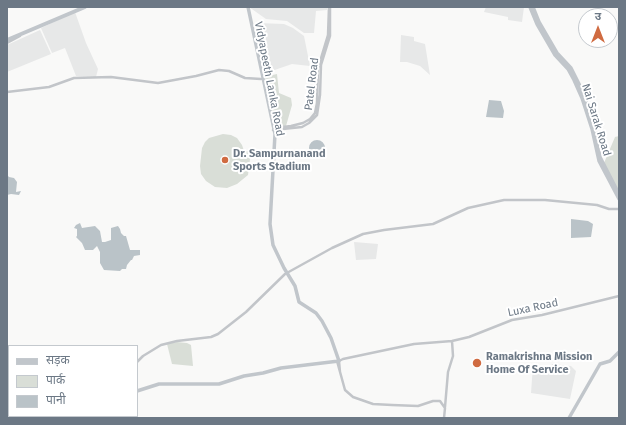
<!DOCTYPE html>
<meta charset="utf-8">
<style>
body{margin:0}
#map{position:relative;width:626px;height:425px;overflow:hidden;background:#f9f9f8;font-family:"Fira Sans","Noto Sans Devanagari",sans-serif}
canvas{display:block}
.frame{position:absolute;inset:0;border:8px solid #6c7885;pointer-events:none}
.legend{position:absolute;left:8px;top:345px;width:130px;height:72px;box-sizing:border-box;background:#fff;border:1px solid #c4c9ce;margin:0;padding:5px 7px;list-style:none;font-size:12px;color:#6c7885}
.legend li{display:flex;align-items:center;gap:8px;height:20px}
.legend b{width:20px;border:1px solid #c4c9ce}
.north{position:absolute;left:578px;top:8px;width:40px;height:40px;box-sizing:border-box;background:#fff;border:1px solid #c4c9ce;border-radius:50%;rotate:0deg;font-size:11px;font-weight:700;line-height:16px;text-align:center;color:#6c7885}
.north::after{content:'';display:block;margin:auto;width:14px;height:18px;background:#d06b41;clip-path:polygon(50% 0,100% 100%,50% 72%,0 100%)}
</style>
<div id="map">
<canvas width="626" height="425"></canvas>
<div class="frame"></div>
<ul class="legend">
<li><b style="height:5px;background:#c1c6cb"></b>सड़क</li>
<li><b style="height:11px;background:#d9ded7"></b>पार्क</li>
<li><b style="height:11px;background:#bac3c8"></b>पानी</li>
</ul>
<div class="north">उ</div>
</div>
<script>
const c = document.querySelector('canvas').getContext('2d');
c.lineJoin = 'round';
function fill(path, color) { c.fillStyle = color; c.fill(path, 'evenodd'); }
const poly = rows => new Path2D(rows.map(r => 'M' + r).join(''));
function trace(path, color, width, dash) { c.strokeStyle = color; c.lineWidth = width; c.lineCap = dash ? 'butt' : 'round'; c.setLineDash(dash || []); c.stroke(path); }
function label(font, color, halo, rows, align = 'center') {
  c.font = font + ' "Fira Sans",sans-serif'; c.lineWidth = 4; c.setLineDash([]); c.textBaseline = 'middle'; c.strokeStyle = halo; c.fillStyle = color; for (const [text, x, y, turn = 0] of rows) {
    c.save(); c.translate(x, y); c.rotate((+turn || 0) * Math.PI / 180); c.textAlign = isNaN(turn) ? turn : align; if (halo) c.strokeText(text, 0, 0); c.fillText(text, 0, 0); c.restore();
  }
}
const built = poly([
 [249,7,327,7,327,10,316,11,314,33,304,33,287,21,266,19],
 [486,7,524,7,522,22,508,20,508,17,484,12],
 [75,12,86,43,98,69,96,77,76,76,65,48,52,53,41,28],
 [257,23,284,24,293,28,304,36,310,66,292,64,263,74,251,25],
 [40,30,51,54,7,72,7,45],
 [401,35,414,37,414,41,425,44,430,75,420,66,407,62,400,62],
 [354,242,378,244,376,259,356,260],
 [552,364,571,366,576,371,570,399,531,393,533,365,551,367]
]);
const green = poly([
 [277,74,279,93,291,98,292,105,286,126,274,127,264,77],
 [223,134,231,135,237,138,242,145,244,151,251,151,248,175,237,184,227,188,215,187,206,181,201,174,200,166,202,148,205,142,209,138],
 [619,136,619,189,615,189,604,163,615,137],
 [177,342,187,343,191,345,193,366,172,364,167,344]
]);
const water = poly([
 [489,100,501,101,504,111,503,118,486,117],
 '309 148a8 8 0 1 1 16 0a8 8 0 1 1-16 0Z',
 [7,175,9,177,14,178,17,182,16,192,21,191,19,195,11,194,7,195],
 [571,219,588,221,593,224,591,237,571,238],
 [80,223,82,228,95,226,100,231,102,242,105,242,111,240,111,228,118,226,120,229,121,233,124,236,126,236,130,250,140,250,140,255,134,256,132,260,131,260,127,265,126,269,122,269,120,271,104,270,100,263,100,252,97,246,93,250,85,250,82,243,76,237,77,236,77,229,74,228,76,225]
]);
const minor = poly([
 [7,43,20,36],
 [7,92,49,87,74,78,111,77,158,83,196,76,219,70,229,71,245,78,261,79],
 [274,128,291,126,303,123,310,119,315,113,317,103,318,68,328,35,329,7],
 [273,130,302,127,309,123,317,115,320,95,321,65,330,36,330,7],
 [337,361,345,390,353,397,373,404,392,405,418,406,433,401,440,401,445,408,444,418],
 [137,362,143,356,161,345,177,341,211,337,218,334,246,312,285,274,332,248,363,234,384,230,433,224,468,208,504,200,545,200,597,205,609,209,619,209],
 [340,372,339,361,343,359,414,344,452,341,469,337,512,320,542,315,619,296],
 [445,407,448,372,453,356,452,341]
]);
const major = poly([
 [530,7,537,24,555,55,568,69,574,80,582,98,592,129,599,161,619,199],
 [533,7,539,22,557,53,571,68,579,84,586,101,595,128,600,157,619,194],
 [137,391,159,384,219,384,244,376,263,373,281,368,339,361,331,338,322,321,316,313,299,302,295,286,284,268,273,245,270,224,275,134,248,7],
 [55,418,62,416],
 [569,418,600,364,610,361,619,352]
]);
const highway = poly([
 [7,40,85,7]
]);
const markers = [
 [225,160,4,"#d06b41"],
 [477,363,5,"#d06b41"]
];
const streetNames = [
 ["Vidyapeeth Lanka Road",269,79,79],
 ["Patel Road",312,84,-83],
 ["Nai Sarak Road",596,120,73],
 ["Luxa Road",533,308,-12]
];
const poiNames = [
 ["Dr. Sampurnanand",233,154],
 ["Sports Stadium",233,167],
 ["Ramakrishna Mission",486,357],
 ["Home Of Service",486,370]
];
fill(built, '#e7e8e8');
fill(green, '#d9ded7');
fill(water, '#bac3c8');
trace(minor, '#c2c5c9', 2.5);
trace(major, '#c1c6cb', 3.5);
trace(highway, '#c1c6cb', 4);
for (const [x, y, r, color] of markers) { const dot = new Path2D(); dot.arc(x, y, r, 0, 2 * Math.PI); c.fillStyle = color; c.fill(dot); trace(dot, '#fff', 1.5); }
label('11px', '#6c7885', '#fff', streetNames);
label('bold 11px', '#6c7885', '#fff', poiNames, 'left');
</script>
